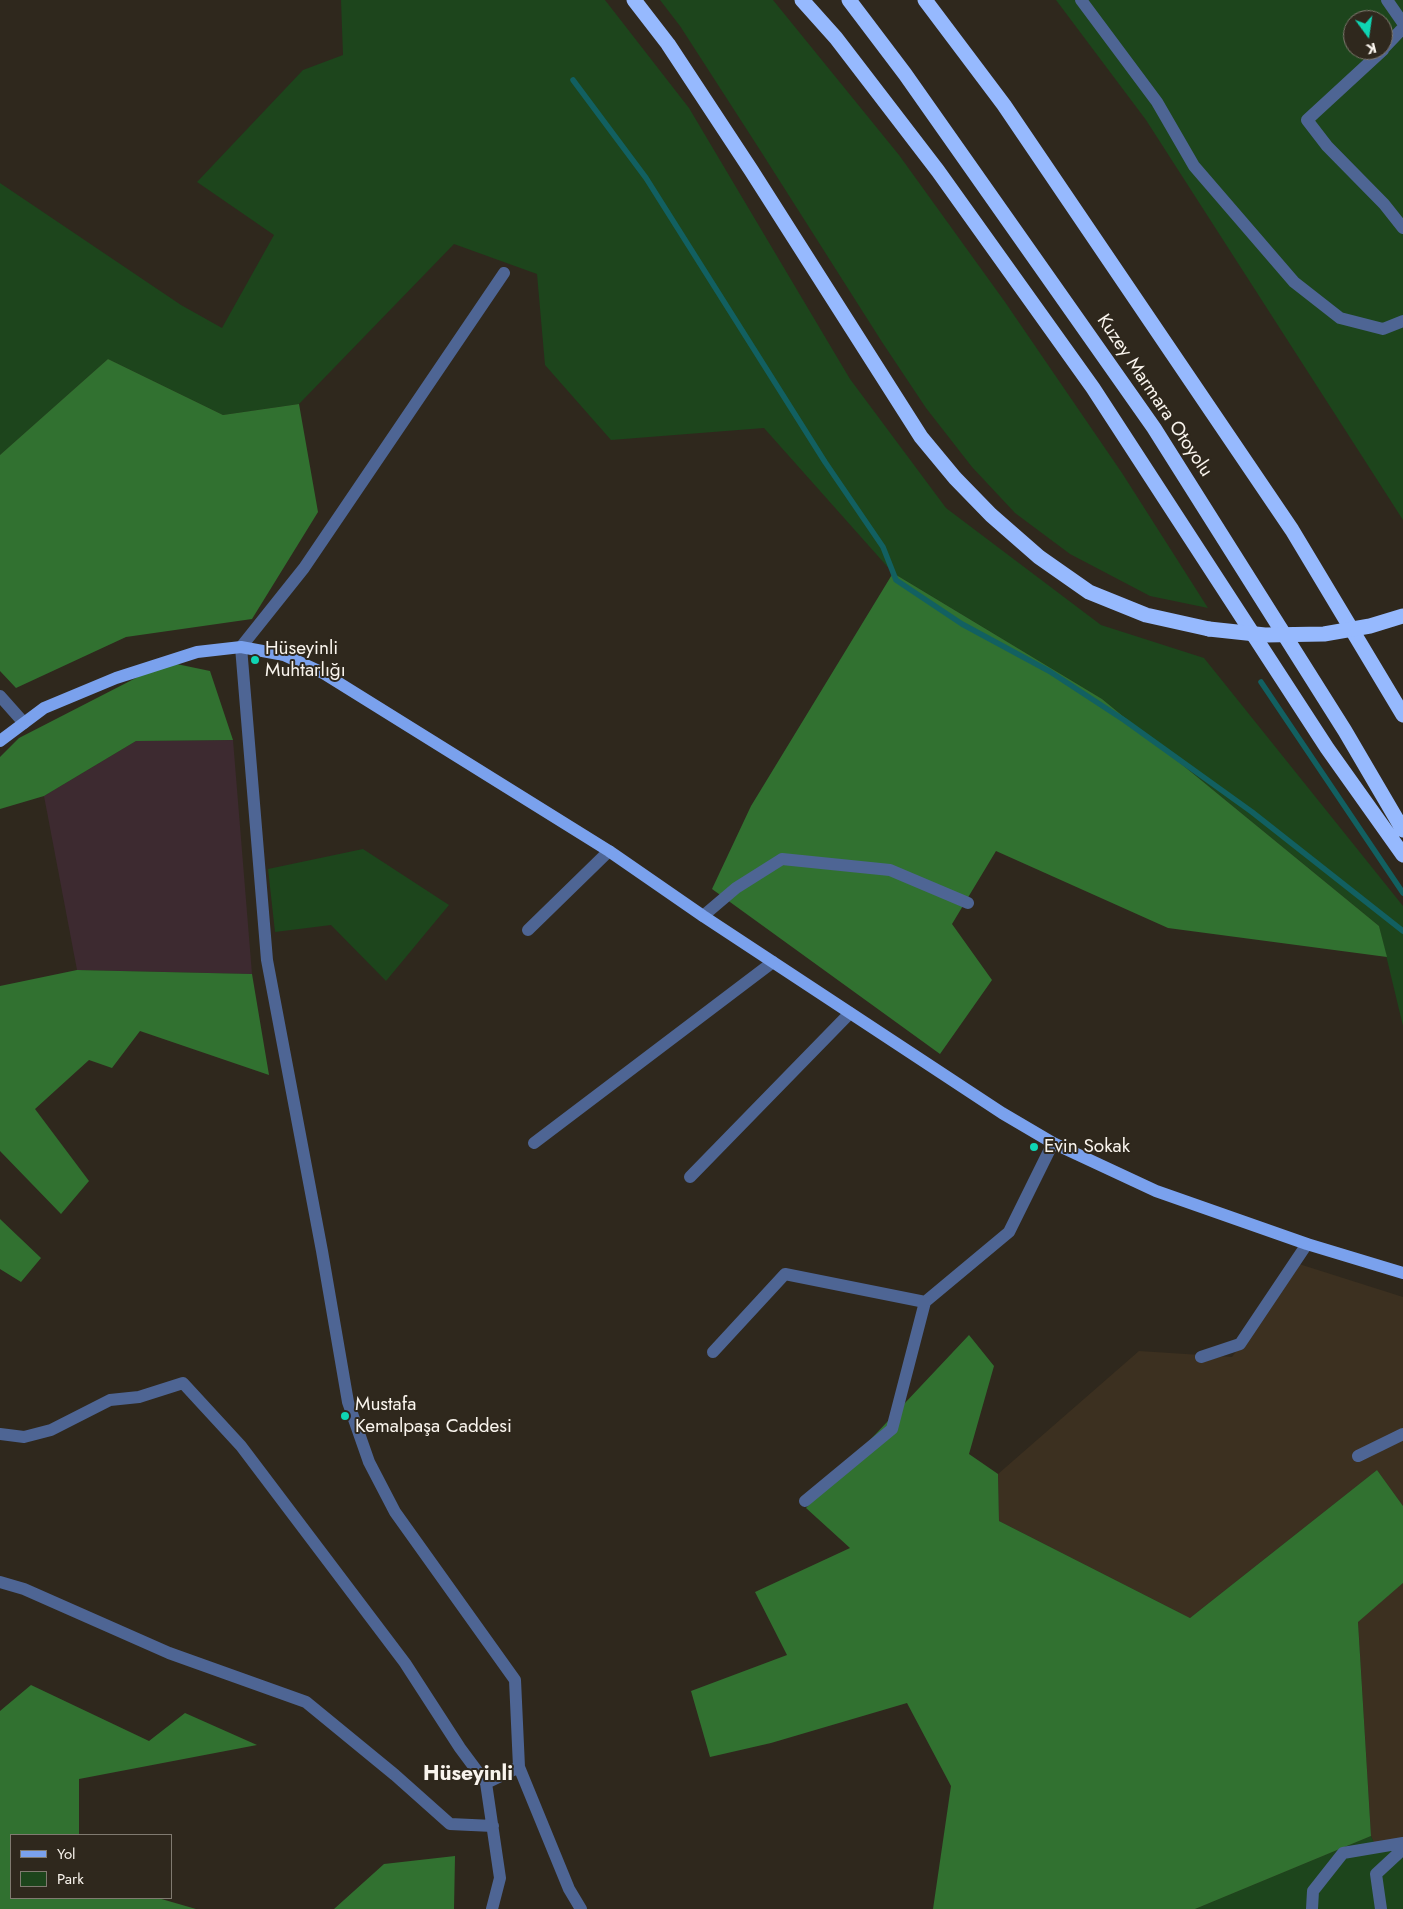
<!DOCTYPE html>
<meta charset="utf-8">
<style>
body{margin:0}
#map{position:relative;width:1403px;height:1909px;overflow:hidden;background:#2f281d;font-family:Jost,sans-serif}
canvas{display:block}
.legend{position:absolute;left:10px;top:1834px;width:162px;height:65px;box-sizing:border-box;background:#2f281d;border:1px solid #807a70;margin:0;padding:6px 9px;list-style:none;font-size:15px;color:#f9f4ed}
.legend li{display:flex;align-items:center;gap:10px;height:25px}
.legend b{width:25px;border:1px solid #807a70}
.north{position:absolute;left:1343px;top:10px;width:50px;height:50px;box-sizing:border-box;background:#2f281d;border:1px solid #807a70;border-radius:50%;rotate:166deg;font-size:14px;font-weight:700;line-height:20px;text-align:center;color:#f9f4ed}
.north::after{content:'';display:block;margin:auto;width:18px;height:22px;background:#0fd5b4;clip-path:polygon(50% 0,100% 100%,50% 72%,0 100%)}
</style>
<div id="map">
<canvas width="1403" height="1909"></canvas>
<ul class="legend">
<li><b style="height:6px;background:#7aa1ed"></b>Yol</li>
<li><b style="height:14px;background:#1d451c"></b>Park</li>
</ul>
<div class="north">K</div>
</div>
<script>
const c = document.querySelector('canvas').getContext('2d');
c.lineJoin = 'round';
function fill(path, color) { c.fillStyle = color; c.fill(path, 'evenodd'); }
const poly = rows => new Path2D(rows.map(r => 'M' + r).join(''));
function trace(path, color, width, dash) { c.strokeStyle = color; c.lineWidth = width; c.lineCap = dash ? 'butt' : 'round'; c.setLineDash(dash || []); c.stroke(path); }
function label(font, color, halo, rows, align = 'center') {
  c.font = font + ' Jost,sans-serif'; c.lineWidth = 4; c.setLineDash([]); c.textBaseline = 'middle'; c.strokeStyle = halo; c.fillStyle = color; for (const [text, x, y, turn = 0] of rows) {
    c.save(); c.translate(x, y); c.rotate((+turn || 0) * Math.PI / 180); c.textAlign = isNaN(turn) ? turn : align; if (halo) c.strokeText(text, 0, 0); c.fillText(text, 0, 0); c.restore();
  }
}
const built = poly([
 [1299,1264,1403,1297,1403,1506,1377,1470,1190,1618,999,1521,998,1474,1139,1351,1232,1357],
 [1403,1583,1403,1844,1377,1851,1371,1836,1358,1621]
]);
const education = poly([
 [233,740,252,974,77,970,44,796,136,741]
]);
const green = poly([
 [341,0,605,0,689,108,850,379,946,508,1101,625,1204,658,1403,906,1403,1026,1379,926,1102,699,893,573,764,428,611,440,545,365,537,274,454,244,299,404,223,415,108,359,0,455,0,183,181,305,222,328,274,235,197,182,303,70,343,55],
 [660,0,773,0,899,155,1005,302,1122,473,1208,608,1150,596,1070,554,1015,513,972,467,926,408,882,342,760,150,680,26],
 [1056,0,1403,0,1403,520,1146,120],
 [1353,20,1383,20,1383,50,1353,50],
 [363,849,449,905,386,981,331,925,275,932,268,869],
 [1371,1836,1378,1851,1403,1844,1403,1909,1195,1909]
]);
const forest = poly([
 [108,359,223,415,299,404,318,512,252,619,126,637,16,688,0,671,0,455],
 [893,573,1102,699,1379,926,1387,957,1168,928,996,851,952,924,992,980,940,1054,712,889,751,806],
 [167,662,210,671,233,740,136,741,44,796,0,809,0,757,19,738],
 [77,970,252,974,269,1075,140,1031,112,1068,89,1060,35,1109,89,1181,61,1214,0,1151,0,986],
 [0,1219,41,1258,21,1282,0,1269],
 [969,1335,994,1366,969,1454,998,1474,999,1521,1190,1618,1377,1470,1403,1506,1403,1583,1358,1622,1371,1836,1195,1909,933,1909,951,1786,907,1703,771,1743,710,1757,691,1691,787,1655,755,1592,850,1548,806,1508],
 [31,1685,149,1741,185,1713,257,1745,79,1779,79,1835,11,1835,11,1898,158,1898,196,1909,0,1909,0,1711],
 [455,1856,454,1909,334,1909,384,1864]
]);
const stream = poly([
 [573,80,646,178,825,462,883,547,896,580,962,624,1049,671,1124,720,1252,812,1403,931],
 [1261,682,1403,893]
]);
const minor = poly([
 [1081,0,1157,102,1194,166,1294,282,1340,318,1383,329,1403,321],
 [1387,0,1403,23],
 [1383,49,1403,28],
 [1383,50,1307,120,1327,146,1384,204,1403,228],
 [504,273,304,568,241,647,267,960,322,1251,348,1402,369,1462,395,1512,515,1680,519,1767,569,1889,581,1909],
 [0,696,24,723],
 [703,916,736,888,782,859,890,870,968,903],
 [528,930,609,851],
 [534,1143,773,962],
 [690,1177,850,1013],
 [713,1352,785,1274,925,1302],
 [1201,1357,1240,1344,1307,1244],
 [0,1434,24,1437,51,1430,110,1400,139,1397,183,1383,241,1446,405,1663,460,1748,486,1783],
 [1358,1456,1403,1434],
 [805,1501,892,1429,925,1302,1009,1232,1053,1143],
 [0,1582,24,1589,169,1653,306,1702,395,1775,450,1824,493,1826],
 [492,1909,500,1878,486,1783,519,1767],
 [1312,1909,1313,1891,1343,1853,1403,1843],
 [1381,1909,1376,1874,1403,1849]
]);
const major = poly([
 [0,741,44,708,116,678,197,652,241,647,284,655,323,673,609,851,703,916,1002,1113,1053,1143,1156,1191,1307,1244,1403,1273]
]);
const highway = poly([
 [634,0,668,44,751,170,921,437,955,478,991,515,1039,557,1089,592,1146,615,1209,629],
 [802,0,836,38,938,171,1093,388,1327,748,1403,855],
 [849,0,905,74,1154,428,1345,731,1403,830],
 [925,0,1004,105,1292,530,1403,715]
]);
const highwayBridge = poly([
 [1209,629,1265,635,1324,634,1370,626,1403,616]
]);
const markers = [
 [255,660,5,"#0fd5b4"],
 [1034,1147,5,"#0fd5b4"],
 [345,1416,5,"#0fd5b4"]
];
const streetNames = [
 ["Kuzey Marmara Otoyolu",1154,396,56]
];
const poiNames = [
 ["Hüseyinli",265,649],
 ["Muhtarlığı",265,671],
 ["Evin Sokak",1044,1147],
 ["Mustafa",355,1405],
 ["Kemalpaşa Caddesi",355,1427]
];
const quarterNames = [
 ["Hüseyinli",468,1775]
];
fill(built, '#3c3020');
fill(education, '#3d2a30');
fill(green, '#1d451c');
fill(forest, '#317130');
trace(stream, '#126061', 5.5);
trace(minor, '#4e6594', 12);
trace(major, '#7aa1ed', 12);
trace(highway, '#96b9fe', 15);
trace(highwayBridge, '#96b9fe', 15);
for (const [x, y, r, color] of markers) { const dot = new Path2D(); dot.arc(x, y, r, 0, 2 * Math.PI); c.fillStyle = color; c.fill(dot); trace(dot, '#2f281d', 2); }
label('19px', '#f9f4ed', '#2f281d', streetNames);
label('19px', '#f9f4ed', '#2f281d', poiNames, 'left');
label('bold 21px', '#f9f4ed', '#2f281d', quarterNames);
</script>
